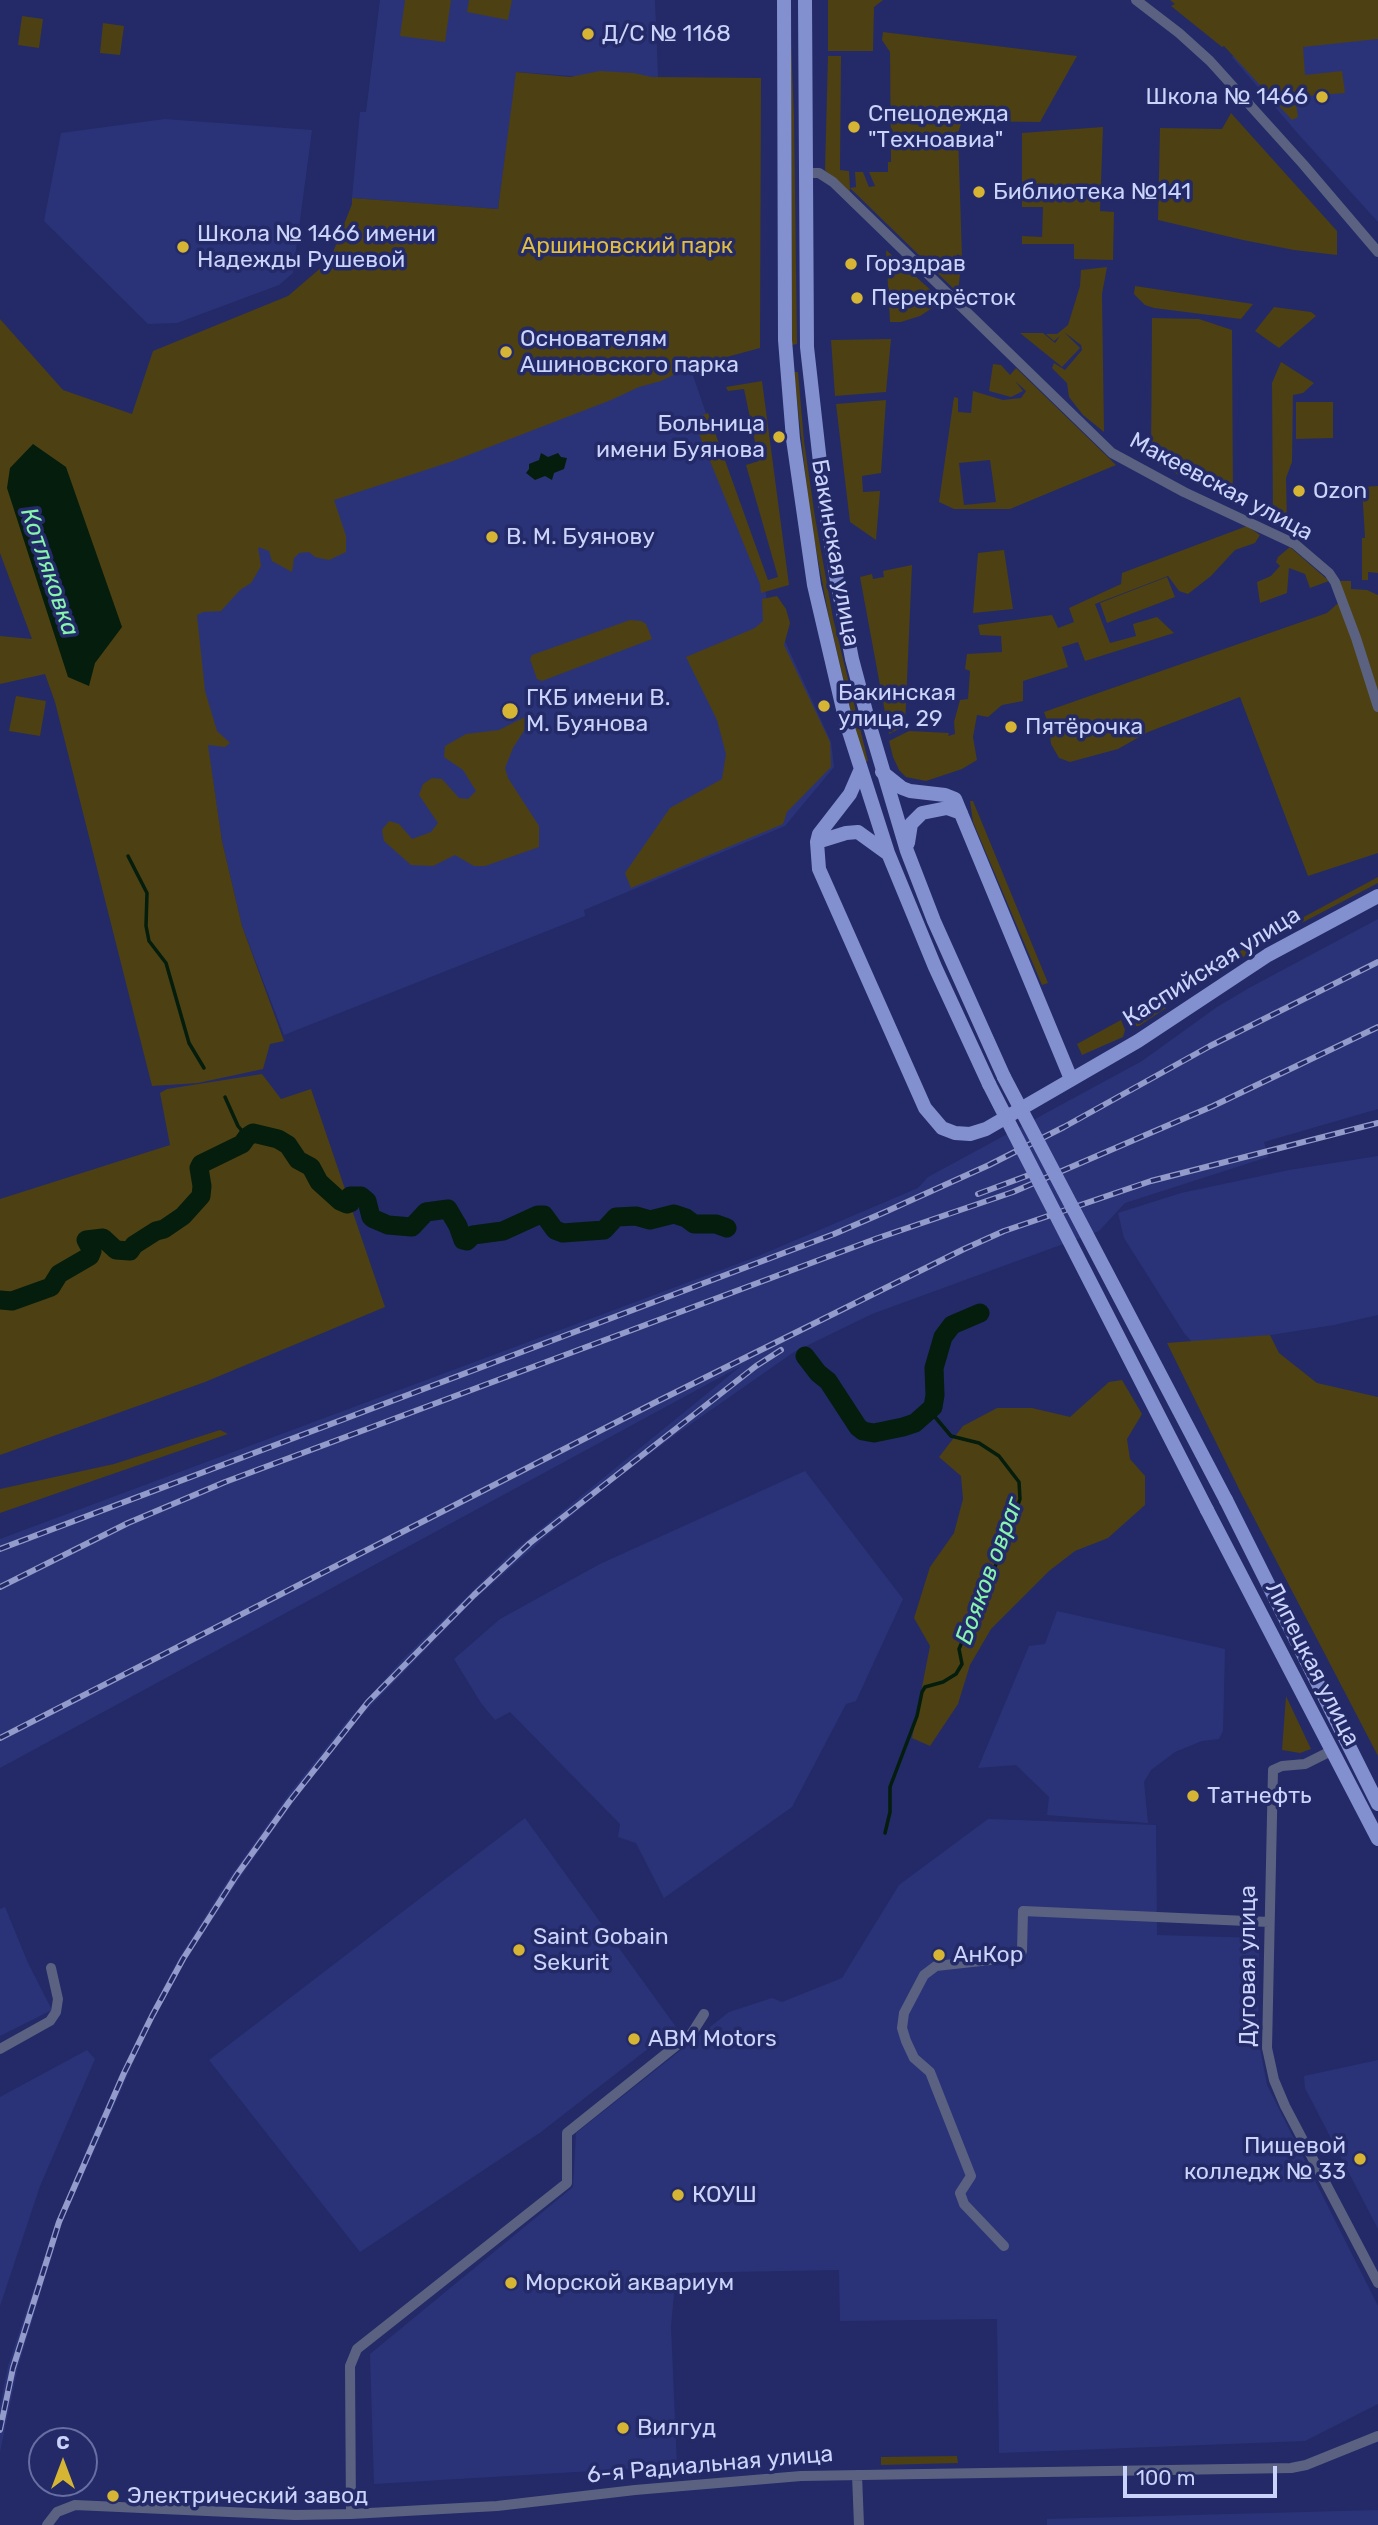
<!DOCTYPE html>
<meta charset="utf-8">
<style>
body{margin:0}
#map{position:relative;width:1378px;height:2525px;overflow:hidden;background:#232a67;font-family:Rubik,sans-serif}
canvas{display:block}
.north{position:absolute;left:28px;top:2427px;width:70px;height:70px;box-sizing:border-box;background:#232a67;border:2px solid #666ea2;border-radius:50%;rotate:0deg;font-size:19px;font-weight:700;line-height:28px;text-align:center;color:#cad4fa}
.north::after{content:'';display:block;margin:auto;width:24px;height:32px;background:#d6b534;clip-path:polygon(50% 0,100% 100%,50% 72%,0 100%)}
.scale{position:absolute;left:1123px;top:2466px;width:154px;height:32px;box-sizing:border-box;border:4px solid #cad4fa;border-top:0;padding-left:9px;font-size:21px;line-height:24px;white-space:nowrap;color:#cad4fa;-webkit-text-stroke:5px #232a67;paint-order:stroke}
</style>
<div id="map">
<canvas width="1378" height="2525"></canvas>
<div class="north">С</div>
<div class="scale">100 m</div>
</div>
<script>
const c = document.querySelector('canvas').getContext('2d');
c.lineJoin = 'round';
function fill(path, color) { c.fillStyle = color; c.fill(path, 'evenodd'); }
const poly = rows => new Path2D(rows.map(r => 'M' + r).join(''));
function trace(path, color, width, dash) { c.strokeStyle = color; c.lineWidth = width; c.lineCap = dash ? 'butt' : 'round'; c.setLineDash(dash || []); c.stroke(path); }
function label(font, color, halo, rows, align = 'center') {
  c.font = font + ' Rubik,sans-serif'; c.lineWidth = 7; c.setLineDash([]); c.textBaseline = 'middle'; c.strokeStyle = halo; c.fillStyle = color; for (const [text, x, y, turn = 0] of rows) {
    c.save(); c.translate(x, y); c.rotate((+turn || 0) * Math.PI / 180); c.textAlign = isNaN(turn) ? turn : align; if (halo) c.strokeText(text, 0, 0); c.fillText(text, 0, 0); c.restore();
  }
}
const built = poly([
 [380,0,655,0,658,77,585,77,517,72,498,209,352,198,360,112,366,112],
 [1280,17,1378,26,1378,222,1300,136,1232,57],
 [165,119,312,130,293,273,279,285,177,323,148,324,44,221,61,133],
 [690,367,764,581,767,602,831,742,834,767,785,826,584,910,585,916,284,1035,242,926,222,841,181,570,289,512],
 [1378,919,1378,1109,1264,1142,1268,1157,1125,1203,1099,1231,872,1314,794,1352,675,1435,611,1483,543,1539,474,1600,360,1717,296,1798,237,1882,186,1960,146,2034,62,2223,18,2367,0,2452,0,2406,8,2366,56,2222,96,2127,141,2030,179,1958,228,1880,289,1794,348,1720,403,1659,511,1553,741,1366,0,1768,0,1539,756,1257,918,1188,928,1177,1142,1061,1217,1007,1249,988],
 [1378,1156,1378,1315,1334,1325,1258,1337,1192,1342,1184,1333,1124,1238,1118,1213,1181,1193,1289,1170],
 [805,1471,903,1599,856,1701,846,1704,792,1807,664,1898,636,1843,618,1837,620,1824,510,1712,495,1720,481,1703,454,1659,500,1619,600,1564],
 [1057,1611,1225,1649,1223,1731,1219,1739,1202,1741,1175,1752,1151,1770,1144,1782,1148,1823,1047,1815,1049,1797,1016,1765,978,1768,1029,1646,1045,1644],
 [525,1818,676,2027,541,2132,360,2252,209,2060],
 [988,1819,1156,1825,1157,1935,1259,1938,1258,2038,1267,2085,1378,2306,1378,2404,1305,2441,999,2453,997,2319,840,2321,839,2270,676,2273,671,2326,677,2466,374,2484,370,2354,573,2187,576,2133,729,2012,772,1998,782,2002,842,1978,899,1885],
 [5,1907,28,1963,52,2010,0,2036,0,1909],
 [87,2050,95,2059,40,2186,0,2306,0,2097],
 [1378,2060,1378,2229,1305,2088,1304,2076],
 [1378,2510,1378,2525,1047,2525,1047,2519]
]);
const green = poly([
 [405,0,451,0,445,42,400,36],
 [469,0,512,0,508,20,467,12],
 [828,0,883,0,874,7,873,51,828,51],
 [1170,0,1378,0,1378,39,1303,47,1305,75,1342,71,1345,93,1295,97,1298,117,1292,120,1224,46,1222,47,1171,6,1175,4],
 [22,16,43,19,39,48,18,45],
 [103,23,124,26,120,55,100,53],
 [883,32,1077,56,1040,122,962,121,958,133,962,257,957,254,957,262,961,265,958,293,850,188,849,195,825,170,828,56,841,56,840,170,849,171,850,188,856,187,855,172,863,172,869,187,875,186,869,172,888,172,888,162,891,162,890,52,882,40],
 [791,43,794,115,797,344,792,345],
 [600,71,634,73,651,77,761,78,760,348,690,367,661,381,639,387,611,400,453,461,334,500,346,536,346,552,329,560,315,557,309,552,299,553,294,558,292,572,272,561,269,551,258,547,261,566,251,583,240,590,221,611,203,612,197,615,205,691,217,731,230,743,225,747,208,745,222,841,242,926,284,1041,270,1044,263,1069,198,1083,152,1086,55,702,45,674,0,684,0,636,32,639,0,553,0,319,63,390,132,414,153,351,288,296,330,260,352,204,352,198,498,209,516,72,570,77],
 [1231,113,1337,231,1337,255,1294,250,1243,240,1158,220,1160,128,1222,129],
 [1103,127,1100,211,1114,212,1113,260,1074,259,1074,244,1022,244,1022,236,1042,237,1043,207,1022,207,1022,133],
 [886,250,943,301,920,316,901,322,890,322],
 [1107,267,1102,294,1104,432,1083,415,1069,397,1067,383,1052,368,1054,363,1065,370,1082,350,1081,345,1064,332,1080,348,1062,367,1020,333,1043,333,1055,343,1060,336,1054,341,1046,334,1057,334,1068,325,1080,286,1081,270],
 [1135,286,1253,304,1241,319,1154,308,1145,305,1134,294],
 [1274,307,1311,312,1316,316,1279,348,1255,331],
 [1152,318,1199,319,1232,330,1233,502,1151,461],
 [891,339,886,392,835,396,831,340],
 [1281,362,1314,383,1303,393,1293,395,1292,462,1286,478,1287,522,1273,522,1272,383],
 [993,364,1001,365,1010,375,1016,368,1116,465,1010,509,954,509,939,502,954,397,958,398,958,412,971,413,973,391,1003,400,1021,398,1026,391,1015,381,1023,391,1011,397,989,391],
 [990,460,996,502,964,505,959,463],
 [794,372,798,372,804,441,815,517,833,618,868,761,863,763,829,618,810,517],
 [762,381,789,585,761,593,760,584,693,419,708,413,768,580,778,577,746,465,759,461,744,389,728,391,726,387],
 [886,400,881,473,862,476,863,492,880,491,876,540,850,522,836,404],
 [1296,402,1333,402,1333,438,1296,439],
 [1378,486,1378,573,1368,572,1368,580,1362,580,1362,538,1365,538,1362,487],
 [1247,526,1260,535,1255,543,1235,550,1211,576,1188,594,1179,591,1168,576,1095,604,1110,643,1136,636,1133,624,1157,617,1174,633,1085,661,1078,642,1062,647,1068,667,1023,681,1023,701,1002,705,988,717,977,715,973,737,977,760,962,769,926,781,906,777,899,770,893,757,889,741,909,731,949,733,948,736,955,734,954,722,960,700,968,699,970,671,965,669,967,654,1002,652,1001,636,980,635,978,625,1052,615,1058,628,1074,622,1069,608,1121,584,1122,573],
 [1290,547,1329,581,1310,588,1305,574,1289,568,1287,593,1260,603,1257,582,1271,576,1280,566,1276,562,1278,557],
 [1004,550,1013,609,973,613,978,553],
 [912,565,905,726,889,734,860,577,872,574,873,579,884,577,883,571],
 [1167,577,1175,597,1107,623,1100,603],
 [1339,581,1351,581,1351,589,1367,590,1378,595,1378,853,1308,876,1240,697,1148,732,1118,749,1070,762,1059,758,1051,744,1049,726,1044,712,1327,613,1345,597],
 [777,596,786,609,790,623,784,645,830,742,831,767,787,812,783,824,631,888,625,873,670,808,722,779,726,754,717,720,686,657,755,628,763,621,762,599],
 [630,620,641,621,646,624,652,639,542,681,537,679,530,659,532,655],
 [16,696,46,701,40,736,9,731],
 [529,715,532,718,513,748,505,768,508,778,539,826,539,847,485,866,474,866,455,855,433,866,411,865,384,841,382,830,389,821,399,824,412,839,431,832,438,823,419,795,423,784,432,778,442,779,459,798,468,799,476,791,463,770,444,757,445,746,466,734,499,730],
 [970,801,973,801,1048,983,1042,985,973,822],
 [1378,877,1378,883,1271,939,1216,975,1211,967],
 [1160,997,1166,1008,1139,1026,1133,1026,1128,1016],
 [1121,1020,1125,1030,1123,1037,1082,1055,1077,1044],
 [262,1074,281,1099,311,1089,385,1307,205,1382,0,1455,0,1199,170,1145,160,1093,167,1089],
 [1270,1335,1279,1353,1317,1383,1378,1397,1378,1756,1241,1493,1167,1343],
 [1122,1380,1142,1414,1127,1439,1130,1459,1145,1476,1145,1505,1108,1538,1075,1551,1049,1571,991,1629,970,1665,958,1704,930,1746,912,1738,930,1646,914,1618,930,1567,954,1533,963,1499,961,1476,939,1457,963,1426,997,1408,1032,1408,1070,1417,1109,1382],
 [220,1430,228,1434,0,1513,0,1489,114,1464],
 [1286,1696,1311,1749,1300,1753,1282,1750],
 [957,2456,958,2463,881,2465,881,2457]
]);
const water = poly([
 [33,444,66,467,122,627,95,663,89,686,68,677,7,488,10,468],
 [541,453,548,457,558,453,561,457,567,458,564,469,554,473,552,480,545,476,535,480,526,473,529,469,529,464,539,460]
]);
const stream = poly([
 [128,856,147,893,146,926,149,941,166,963,189,1043,204,1068],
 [225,1097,238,1126,247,1137],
 [885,1833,890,1812,890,1787,917,1716,922,1692,925,1687,943,1682,956,1674,962,1664,959,1649,1001,1553,1020,1499,1019,1482,999,1456,979,1443,951,1436,930,1411]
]);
const river = poly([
 [0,1300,12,1301,51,1287,59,1274,90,1256,92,1251,86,1240,103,1238,116,1250,130,1251,134,1245,156,1231,164,1229,183,1216,201,1196,202,1186,199,1168,201,1164,242,1144,247,1137,253,1133,278,1139,288,1145,298,1160,311,1167,319,1182,340,1201,347,1204,350,1203,350,1196,361,1196,367,1201,371,1217,374,1219,388,1225,412,1227,426,1212,448,1209,458,1226,463,1240,467,1241,473,1235,503,1231,538,1215,544,1215,555,1230,563,1233,604,1230,616,1217,636,1216,650,1220,674,1214,686,1218,694,1224,716,1224,727,1228],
 [805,1356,818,1373,828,1381,858,1427,863,1431,874,1433,903,1427,915,1423,933,1407,935,1395,934,1368,943,1337,952,1325,980,1313]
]);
const minor = poly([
 [1136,0,1179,33,1210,61,1303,164,1378,252],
 [805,173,819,173,833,182,1112,453,1184,492,1295,544,1329,573,1335,582,1356,638,1378,707],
 [1331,1751,1305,1764,1282,1766,1273,1770,1267,2048,1274,2080,1285,2106,1378,2283],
 [0,2049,50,2021,56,2012,58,1999,51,1968],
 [1004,2246,964,2204,960,2193,971,2176,930,2072,914,2058,906,2041,902,2028,904,2013,924,1975,936,1966,1017,1957,1022,1951,1023,1911,1269,1922],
 [857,2475,859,2525],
 [351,2514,350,2366,357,2349,567,2183,567,2133,692,2033,704,2014],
 [47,2525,57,2512,75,2505,295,2515,351,2514,497,2506,635,2490,801,2476,1291,2468,1306,2465,1378,2436]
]);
const major = poly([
 [784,0,785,340,793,439,814,585,846,722,888,853,935,967,989,1084],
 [805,0,807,347,824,498,836,576,852,659,869,723,907,851,934,921,1004,1077],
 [860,771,850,794,819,834,817,842,819,869,925,1108,942,1128,955,1133,970,1134,986,1129,1138,1041,1268,955,1378,896],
 [882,772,902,788,910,791,945,795,955,799,1071,1079],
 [817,842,846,833,858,832,887,853],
 [908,843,911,824,922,813,947,808,961,813],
 [1226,1500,1378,1804],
 [1207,1510,1378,1839]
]);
const rail = poly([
 [978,1194,1037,1172],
 [0,1549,834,1234,885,1212,989,1165,1064,1127,1210,1046,1378,962],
 [0,1587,128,1523,225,1482,878,1238,1013,1192,1213,1106,1378,1027],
 [0,1738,656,1402,964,1249,1004,1231,1151,1181,1378,1123],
 [0,2430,13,2368,59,2222,124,2073,152,2016,183,1959,236,1876,289,1802,368,1702,474,1595,530,1543,756,1366,781,1350]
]);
const majorBridge = poly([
 [1004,1077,1226,1500],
 [989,1084,1207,1510]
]);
const markers = [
 [588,34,7,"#d6b534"],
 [1322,97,7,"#d6b534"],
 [854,127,7,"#d6b534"],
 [979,192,7,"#d6b534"],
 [183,247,7,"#d6b534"],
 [851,264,7,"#d6b534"],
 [857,298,7,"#d6b534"],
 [506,352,7,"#d6b534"],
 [779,437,7,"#d6b534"],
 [1299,491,7,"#d6b534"],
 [492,537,7,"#d6b534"],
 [824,706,7,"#d6b534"],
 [510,711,9,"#d6b534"],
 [1011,727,7,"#d6b534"],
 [1193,1796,7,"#d6b534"],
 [519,1950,7,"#d6b534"],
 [939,1955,7,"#d6b534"],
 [634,2039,7,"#d6b534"],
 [1360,2159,7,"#d6b534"],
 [678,2195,7,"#d6b534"],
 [511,2283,7,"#d6b534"],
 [623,2428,7,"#d6b534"],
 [113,2496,7,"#d6b534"]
];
const poiNames = [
 ["Д/C № 1168",602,34],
 ["Школа № 1466",1308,97,"right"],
 ["Спецодежда",868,114],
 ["\"Техноавиа\"",868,140],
 ["Библиотека №141",993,192],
 ["Школа № 1466 имени",197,234],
 ["Надежды Рушевой",197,260],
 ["Горздрав",865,264],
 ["Перекрёсток",871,298],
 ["Основателям",520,339],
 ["Ашиновского парка",520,365],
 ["Больница",765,424,"right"],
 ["имени Буянова",765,450,"right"],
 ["Ozon",1313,491],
 ["В. М. Буянову",506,537],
 ["Бакинская",838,693],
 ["улица, 29",838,719],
 ["ГКБ имени В.",526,698],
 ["М. Буянова",526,724],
 ["Пятёрочка",1025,727],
 ["Татнефть",1207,1796],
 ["Saint Gobain",533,1937],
 ["Sekurit",533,1963],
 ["АнКор",953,1955],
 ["ABM Motors",648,2039],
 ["Пищевой",1346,2146,"right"],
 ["колледж № 33",1346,2172,"right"],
 ["КОУШ",692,2195],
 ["Морской аквариум",525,2283],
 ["Вилгуд",637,2428],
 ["Электрический завод",127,2496]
];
const parkNames = [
 ["Аршиновский парк",627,246]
];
const streetNames = [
 ["Макеевская улица",1221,487,28],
 ["Бакинская улица",835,553,80],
 ["Каспийская улица",1212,967,-32],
 ["Липецкая улица",1312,1664,63],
 ["Дуговая улица",1248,1966,-90],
 ["6-я Радиальная улица",710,2465,-5]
];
const waterNames = [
 ["Котляковка",49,572,71],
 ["Бояков овраг",990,1571,-70]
];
fill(built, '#2b3378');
fill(green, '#4d4012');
fill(water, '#041d0d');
trace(stream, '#041d0d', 3.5);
trace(river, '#041d0d', 19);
trace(minor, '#5b6281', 10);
trace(major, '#8290d0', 14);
trace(rail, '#929bc9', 6);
trace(rail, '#232a67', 3.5, [10]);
trace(majorBridge, '#8290d0', 14);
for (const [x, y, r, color] of markers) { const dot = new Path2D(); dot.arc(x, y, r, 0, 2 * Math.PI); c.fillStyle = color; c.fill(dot); trace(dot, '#232a67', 2.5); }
label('23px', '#cad4fa', '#232a67', poiNames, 'left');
label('23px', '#debd41', '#232a67', parkNames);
label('23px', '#cad4fa', '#232a67', streetNames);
label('italic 24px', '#87f4ad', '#232a67', waterNames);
</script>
